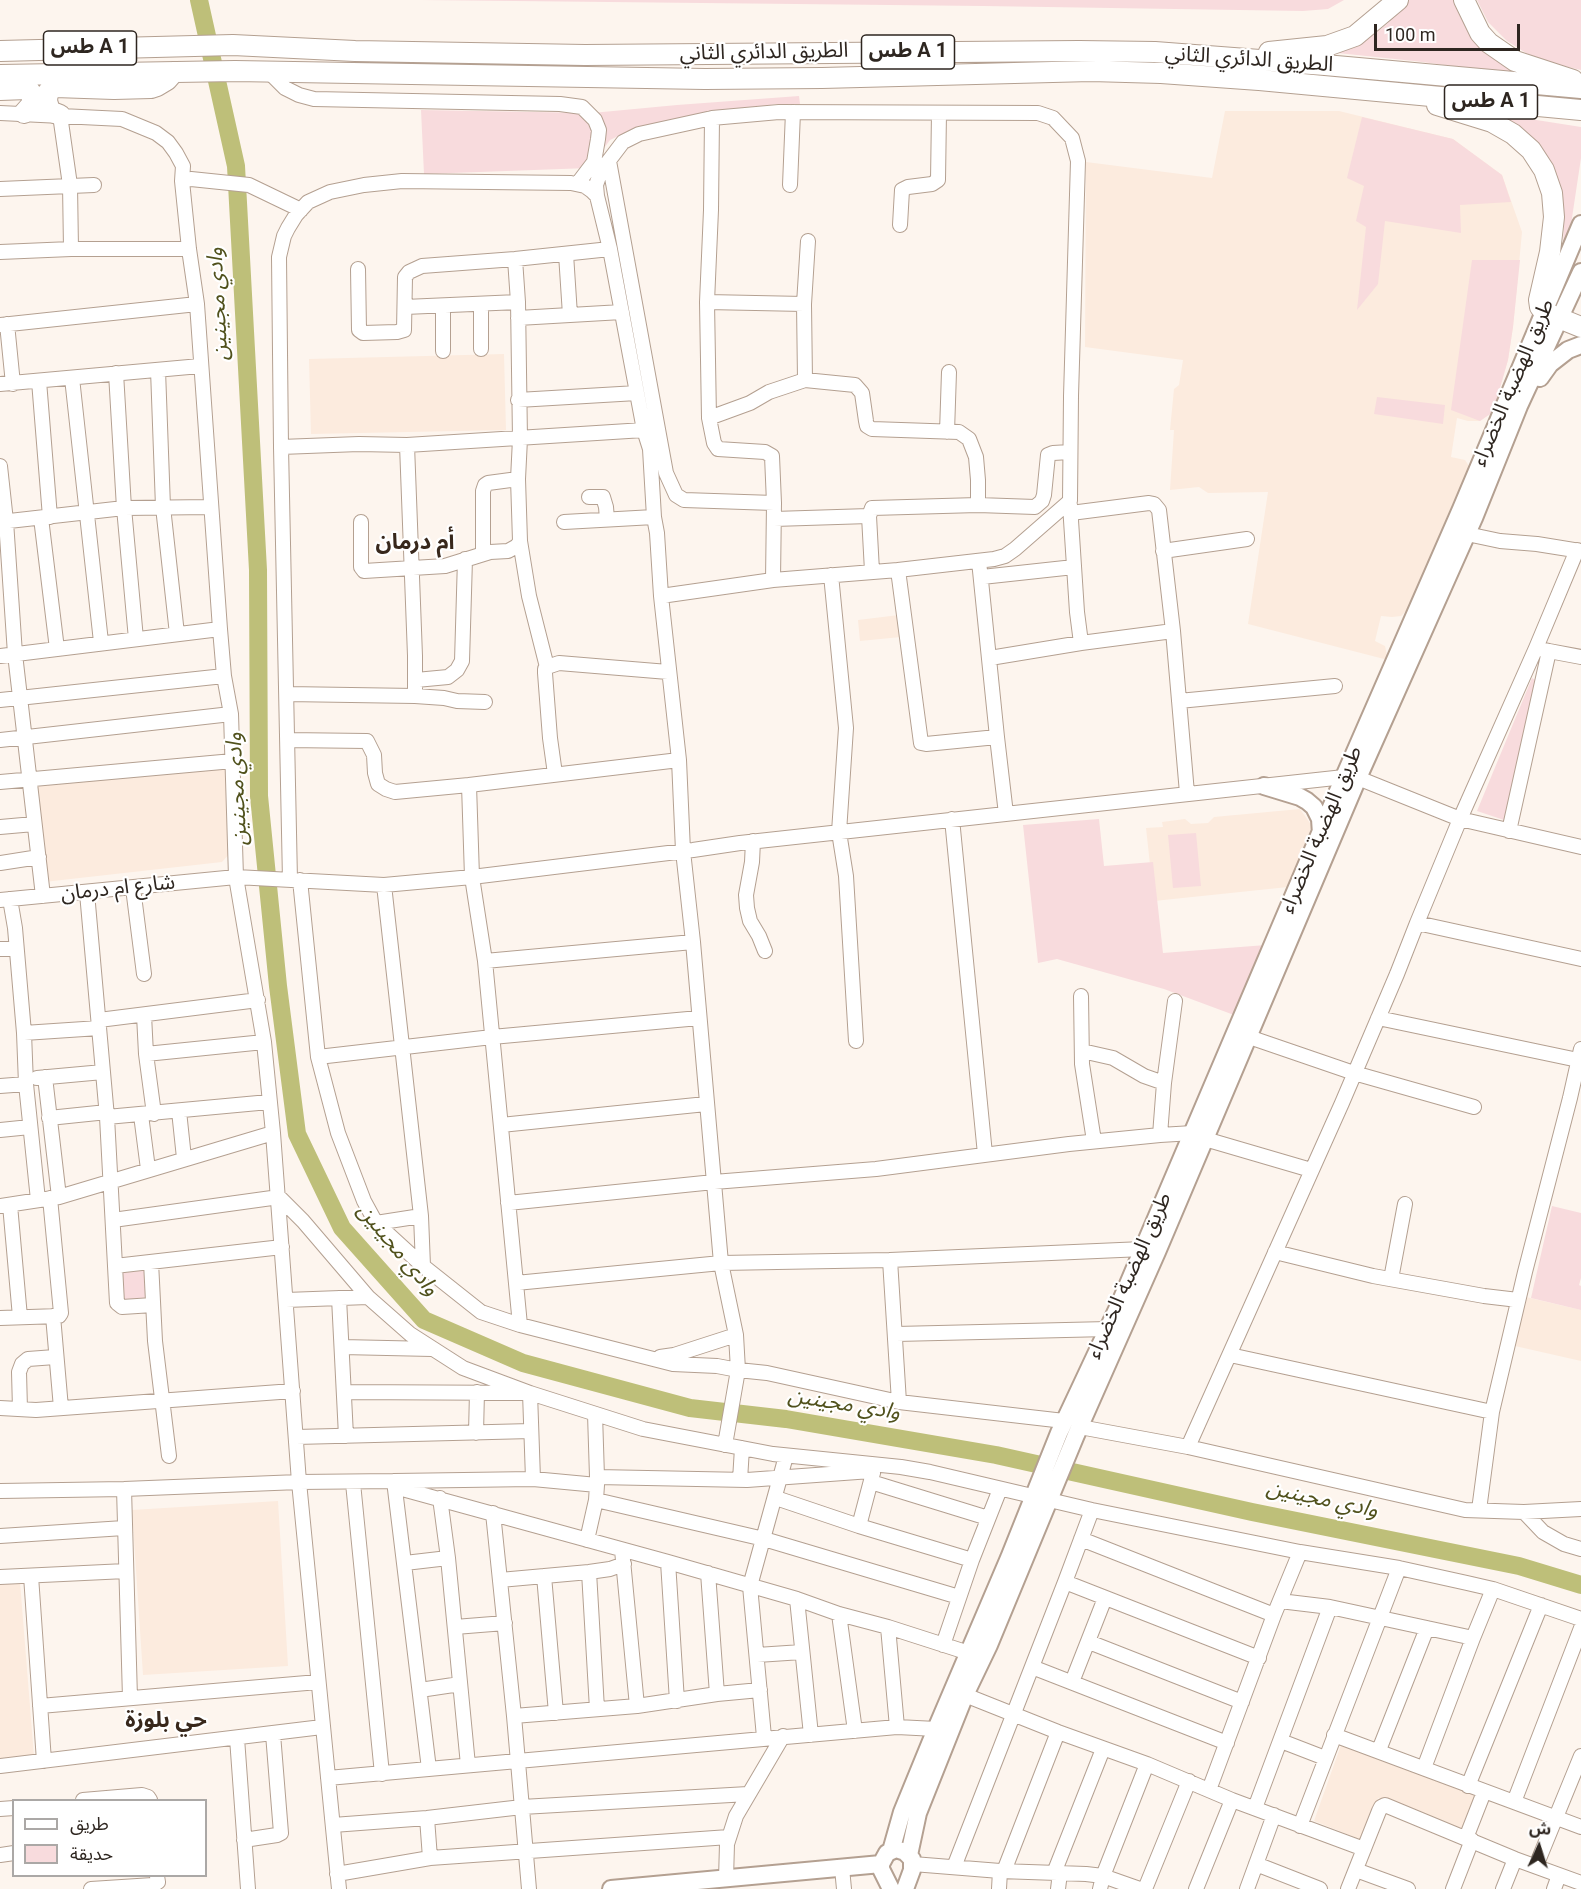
<!DOCTYPE html>
<meta charset="utf-8">
<style>
body{margin:0}
#map{position:relative;width:1581px;height:1889px;overflow:hidden;background:#fdf5ee;font-family:Roboto,"Noto Sans Arabic",sans-serif}
canvas{display:block}
.legend{position:absolute;left:12px;top:1799px;width:195px;height:78px;box-sizing:border-box;background:#fff;border:2px solid #aba8a6;margin:0;padding:8px 10px;list-style:none;font-size:18px;color:#2e2620}
.legend li{display:flex;align-items:center;gap:12px;height:30px}
.legend b{width:30px;border:2px solid #aba8a6}
.north{position:absolute;left:1509px;top:1817px;width:60px;height:60px;-webkit-text-stroke:4px #fff;paint-order:stroke;rotate:4deg;font-size:16px;font-weight:700;line-height:24px;text-align:center;color:#2e2620}
.north::after{content:'';display:block;margin:auto;width:21px;height:27px;background:#2e2620;clip-path:polygon(50% 0,100% 100%,50% 72%,0 100%)}
.scale{position:absolute;left:1374px;top:24px;width:146px;height:27px;box-sizing:border-box;border:3px solid #2e2620;border-top:0;padding-left:8px;font-size:18px;line-height:21px;white-space:nowrap;color:#2e2620;-webkit-text-stroke:4px #fff;paint-order:stroke}
</style>
<div id="map">
<canvas width="1581" height="1889"></canvas>
<ul class="legend">
<li><b style="height:8px;background:#fff"></b>طريق</li>
<li><b style="height:16px;background:#f8dbdd"></b>حديقة</li>
</ul>
<div class="north">ش</div>
<div class="scale">100 m</div>
</div>
<script>
const c = document.querySelector('canvas').getContext('2d');
c.lineJoin = 'round';
function fill(path, color) { c.fillStyle = color; c.fill(path, 'evenodd'); }
const poly = rows => new Path2D(rows.map(r => 'M' + r).join(''));
function trace(path, color, width, dash) { c.strokeStyle = color; c.lineWidth = width; c.lineCap = dash ? 'butt' : 'round'; c.setLineDash(dash || []); c.stroke(path); }
function label(font, color, halo, rows, align = 'center') {
  c.font = font + ' Roboto,"Noto Sans Arabic",sans-serif'; c.lineWidth = 4.5; c.setLineDash([]); c.textBaseline = 'middle'; c.strokeStyle = halo; c.fillStyle = color; for (const [text, x, y, turn = 0] of rows) {
    c.save(); c.translate(x, y); c.rotate((+turn || 0) * Math.PI / 180); c.textAlign = isNaN(turn) ? turn : align; if (halo) c.strokeText(text, 0, 0); c.fillText(text, 0, 0); c.restore();
  }
}
const built = poly([
 [1225,111,1339,111,1453,139,1502,175,1522,232,1513,327,1508,360,1493,412,1480,421,1468,421,1457,418,1451,457,1465,460,1469,466,1407,610,1401,616,1392,617,1381,616,1375,641,1385,646,1388,660,1248,624,1268,492,1208,493,1199,487,1170,490,1174,430,1170,430,1174,389,1179,385,1183,360,1085,347,1086,162,1212,178],
 [504,354,506,430,311,434,309,359],
 [899,615,901,637,860,641,858,620],
 [228,760,233,850,222,862,44,882,33,786],
 [1300,809,1312,826,1288,887,1154,901,1146,828,1163,827,1162,822,1185,819,1191,824,1208,823,1214,817],
 [1526,1297,1581,1310,1581,1361,1515,1346],
 [278,1501,288,1666,143,1675,132,1510],
 [20,1582,34,1756,0,1759,0,1583],
 [1341,1745,1479,1797,1465,1833,1378,1798,1362,1840,1314,1821]
]);
const green = poly([
 [421,0,1344,0,1328,9,1303,11,983,6],
 [1408,0,1461,0,1531,76,1414,61,1328,52,1373,35,1387,24],
 [1477,0,1581,0,1581,70,1547,62,1526,53,1507,41,1488,22],
 [799,96,800,104,776,104,633,129,610,140,589,168,424,174,421,110,592,113,677,105],
 [1492,113,1581,127,1581,158,1570,231,1563,247,1564,218,1557,176,1547,158],
 [1362,117,1453,139,1502,175,1511,202,1460,205,1461,233,1385,221,1378,284,1357,310,1366,227,1356,221,1364,186,1347,178],
 [1472,260,1520,260,1513,327,1508,360,1493,412,1480,421,1451,410],
 [1377,397,1445,405,1443,424,1374,414],
 [1532,678,1537,681,1507,821,1477,811],
 [1099,819,1104,866,1153,862,1163,953,1266,945,1234,1015,1164,989,1057,959,1038,963,1023,825],
 [1196,833,1201,886,1173,888,1168,835],
 [1552,1206,1581,1213,1581,1278,1579,1285,1581,1286,1581,1310,1531,1298],
 [146,1270,148,1298,122,1300,121,1273]
]);
const river = poly([
 [199,0,236,166,258,570,259,796,278,986,297,1134,342,1228,424,1320,523,1363,690,1408,786,1419,996,1455,1252,1512,1519,1566,1581,1585]
]);
const minor = poly([
 [268,71,285,88,299,95,314,99,560,104,582,107,595,120,599,130,598,139,594,162,578,183],
 [0,113,122,119,156,133,168,142,176,153,183,166,182,181,189,249,197,304,220,629,224,676,231,714,236,877,264,1042,273,1133,299,1482,339,1889],
 [60,115,70,185,71,249],
 [712,118,711,210,707,302,709,418,714,443,718,449,765,452,772,456,774,503,773,580],
 [609,161,666,473,676,495,684,500,774,503],
 [182,181,191,179,249,185,301,210],
 [790,185,793,112],
 [0,189,94,185],
 [900,225,902,190,908,187,932,184,938,180,939,113],
 [0,252,71,249,189,249],
 [566,254,570,315],
 [515,259,518,302,520,439,518,479,520,541,529,596,547,667],
 [358,269,359,330,363,333,397,332,404,330,405,277,409,272,422,266,515,259,610,249],
 [707,302,804,304],
 [481,304,481,349],
 [405,307,518,302],
 [518,318,622,312],
 [7,324,13,384],
 [0,325,197,304],
 [443,351,443,306],
 [158,370,163,507,177,634],
 [116,373,124,508,136,639],
 [72,378,101,642],
 [805,380,804,304,808,241],
 [39,381,50,517],
 [0,384,200,366],
 [518,400,637,393],
 [709,418,750,403,769,392,805,380,855,385,862,393,866,421,867,426,872,429,959,432,969,439,976,457,978,480,978,505],
 [947,432,949,372],
 [281,447,359,444,407,445,644,430],
 [0,466,6,521,15,654,43,896],
 [589,497,603,497,606,507,607,519],
 [1070,505,1077,612,1081,643],
 [1071,513,1149,503,1154,504,1159,510,1173,631,1187,793],
 [41,518,57,649],
 [774,519,869,516],
 [0,522,124,508,211,507],
 [361,522,361,567,364,571,445,566,490,552,508,551,517,546,520,541],
 [564,522,654,517],
 [1467,534,1500,541,1537,544,1581,551],
 [1577,550,1536,648,1460,819,1417,923,1581,959],
 [1163,551,1247,539],
 [483,554,483,491,485,485,488,483,518,479],
 [979,561,997,737,1006,814],
 [898,570,921,743,926,744,997,737],
 [872,571,869,516,872,508,978,505,1035,507,1042,501,1044,495,1048,455,1053,453,1070,452],
 [831,575,846,728,839,832,846,876,856,1041],
 [982,577,1074,567],
 [1549,651,1581,657],
 [0,656,220,629],
 [990,658,1081,643,1173,631],
 [416,680,448,677,457,670,462,661,465,559],
 [287,694,415,696,415,656,407,445],
 [415,696,444,698,457,701,485,702],
 [0,700,224,676],
 [1179,701,1335,686],
 [0,740,231,714],
 [287,740,367,741,374,755,375,773,378,784,386,789,395,792,469,785,472,877,485,961,520,1325],
 [555,774,550,738,545,673,545,669,547,667,559,663,668,672],
 [0,782,233,761],
 [469,785,679,760],
 [952,819,985,1154],
 [0,827,34,824],
 [1509,831,1549,651,1536,648],
 [753,841,752,862,746,895,747,908,750,921,759,936,765,951],
 [0,863,39,857],
 [290,880,281,447,279,257,284,236,288,228,296,215,308,202,330,192,364,185,402,181,571,183,585,186,592,191,597,196,610,249,644,430,650,449,654,517,657,533,661,596,773,580,898,570,994,559,1005,556,1015,549,1070,501,1071,396,1078,161,1072,138,1053,118,1038,113,779,112,712,118,639,134,623,142,601,171,596,185,597,196],
 [300,880,318,1057,338,1133,364,1201,376,1223,423,1266,481,1312,520,1325,673,1364,717,1366,738,1370,736,1335,721,1263,693,942,683,851,679,760,661,596],
 [384,885,421,1216,423,1266],
 [133,888,144,974],
 [87,893,107,1117,117,1303,122,1307,153,1305],
 [10,899,15,928,24,1033,26,1084,38,1200],
 [0,900,236,877,384,885,472,877,693,850,740,843,1344,777,1358,778,1460,819,1581,847],
 [0,949,16,949],
 [485,961,693,942],
 [1081,996,1082,1064,1094,1141],
 [144,1015,146,1054,154,1114],
 [1378,1018,1578,1060],
 [99,1020,258,1000],
 [24,1033,99,1028],
 [1249,1037,1354,1073,1474,1107],
 [1082,1051,1113,1058,1144,1076,1164,1083],
 [146,1054,264,1042],
 [318,1057,492,1037,699,1018],
 [45,1077,59,1197],
 [37,1078,103,1072],
 [0,1086,26,1084],
 [179,1111,184,1158],
 [141,1115,148,1169],
 [107,1117,269,1102],
 [49,1118,107,1112],
 [501,1125,706,1104],
 [0,1130,30,1127],
 [1160,1135,1193,1133],
 [1205,1139,1311,1170],
 [279,1197,303,1221,368,1297,410,1334,463,1368,530,1393,643,1429,773,1454,901,1467,930,1472,1092,1510,1300,1552,1399,1568,1467,1583,1493,1589,1581,1619],
 [508,1203,714,1182,876,1169,1069,1144,1160,1135,1164,1083,1175,1001],
 [10,1205,20,1317],
 [0,1206,59,1197,273,1133],
 [113,1220,279,1197],
 [376,1223,421,1216],
 [1275,1252,1373,1276,1484,1296,1518,1300],
 [890,1260,899,1402],
 [151,1262,155,1341,169,1456],
 [115,1266,282,1247],
 [1391,1279,1405,1204],
 [516,1283,721,1263,890,1260,1143,1249],
 [339,1298,346,1436],
 [286,1300,368,1297],
 [53,1316,61,1408],
 [0,1318,59,1316,61,1313,50,1198],
 [896,1334,1108,1329],
 [342,1347,432,1349],
 [1230,1355,1492,1412],
 [660,1357,674,1355,736,1335],
 [344,1392,530,1393,533,1479],
 [0,1408,36,1410,293,1391],
 [20,1409,19,1372,22,1364,28,1359,55,1357],
 [595,1414,597,1477],
 [1080,1427,1188,1447,1465,1510,1524,1512,1581,1509],
 [476,1433,477,1392],
 [296,1437,531,1431],
 [725,1445,738,1370,767,1373,899,1402,1064,1421],
 [1188,1447,1342,1103,1397,974,1417,923],
 [740,1480,742,1448],
 [871,1482,988,1518],
 [353,1483,382,1774],
 [597,1485,596,1500,764,1539,959,1597],
 [395,1487,668,1562,797,1599,839,1614,888,1627,969,1653],
 [124,1489,130,1698],
 [0,1491,124,1489,299,1482,394,1481],
 [440,1498,448,1558,468,1765],
 [776,1498,859,1526,972,1560],
 [1479,1510,1492,1412,1525,1272,1570,1098,1581,1049],
 [1524,1512,1543,1532,1564,1544,1581,1549],
 [493,1513,514,1716,529,1889],
 [859,1526,873,1473],
 [0,1536,124,1528],
 [1081,1539,1274,1615],
 [587,1540,596,1500],
 [622,1550,637,1706],
 [668,1562,677,1701],
 [405,1563,448,1558],
 [589,1572,597,1709],
 [708,1573,717,1694],
 [31,1576,44,1761],
 [544,1576,556,1713],
 [0,1577,126,1571],
 [500,1580,589,1572,610,1569,624,1564],
 [1065,1582,1259,1658],
 [797,1599,811,1735],
 [1280,1601,1330,1607,1473,1638],
 [839,1614,855,1731],
 [455,1627,505,1623],
 [888,1627,897,1727],
 [1089,1642,1242,1702],
 [943,1645,972,1560,1000,1489],
 [757,1655,802,1652],
 [1032,1667,1227,1743],
 [1072,1682,1105,1598],
 [420,1690,460,1684],
 [965,1695,1058,1732,1147,1764,1232,1800,1364,1849],
 [40,1706,318,1682],
 [514,1716,637,1706,717,1694,760,1690],
 [1334,1735,1581,1827],
 [764,1737,750,1586,786,1456],
 [237,1738,248,1889],
 [1281,1741,1325,1758],
 [1379,1750,1427,1628],
 [0,1766,322,1727],
 [1424,1768,1473,1638,1493,1589],
 [429,1769,394,1481,533,1479,597,1485,597,1477,747,1480,871,1471],
 [328,1778,897,1727,936,1729],
 [1468,1786,1541,1605],
 [1209,1790,1274,1615,1300,1552],
 [83,1800,142,1795,148,1797,150,1800],
 [1514,1802,1581,1628],
 [1255,1808,1330,1607],
 [0,1809,14,1808],
 [427,1818,430,1858],
 [333,1825,427,1818,522,1807,748,1794],
 [1300,1826,1399,1568],
 [1466,1838,1484,1792],
 [244,1840,277,1835,281,1833,273,1734],
 [0,1855,14,1853],
 [913,1864,1000,1871,1086,1874,1103,1876,1140,1889],
 [1256,1864,1320,1889],
 [1536,1866,1581,1756],
 [954,1867,1065,1582,1092,1510],
 [842,1868,844,1889],
 [1356,1870,1408,1889],
 [1004,1871,1058,1732],
 [1054,1873,1103,1749],
 [337,1874,430,1858,729,1837],
 [726,1879,727,1844,736,1816,783,1736],
 [91,1889,153,1885,158,1882,157,1876],
 [999,1889,1000,1871],
 [1058,1889,1060,1873],
 [1100,1889,1103,1876,1147,1764],
 [1145,1889,1189,1781],
 [1196,1889,1232,1800],
 [1247,1889,1274,1815],
 [1348,1889,1379,1811,1381,1807,1385,1805,1515,1859,1581,1883],
 [1453,1889,1472,1840],
 [1503,1889,1515,1859],
 [1554,1889,1559,1875]
]);
const major = poly([
 [1540,378,1550,364,1568,350,1581,345],
 [1264,786,1300,797,1307,801,1314,807,1320,819,1321,834],
 [891,1851,902,1812,936,1729,1009,1558,1059,1433,1120,1303,1344,777,1461,509,1581,224],
 [909,1855,918,1813,965,1695,989,1645,1076,1435,1157,1252,1358,778,1474,518,1519,406,1581,272],
 [611,1889,881,1864],
 [891,1889,881,1869,881,1864,887,1853,896,1849,905,1852,912,1859,912,1870,905,1889]
]);
const highway = poly([
 [1464,0,1480,33,1489,43,1515,61,1573,80],
 [0,51,233,45,355,51,585,55,1079,51,1155,52,1325,65,1581,88],
 [1269,52,1327,46,1355,36,1398,0],
 [0,75,235,71,705,79,822,78,1091,71,1161,73,1259,80,1581,110],
 [0,90,27,89,30,91,32,95,32,104,24,113],
 [1437,105,1492,122,1513,134,1531,150,1544,170,1552,193,1554,217,1550,252,1539,300,1540,307,1544,312,1581,327],
 [60,115,50,111,47,101,48,92,55,87,114,89,151,88,157,86,167,80,174,72]
]);
const shields = [
 [90,48,93],
 [908,52,93],
 [1491,102,93]
];
const shieldNames = [
 ["طس A 1",90,48],
 ["طس A 1",908,52],
 ["طس A 1",1491,102]
];
const streetNames = [
 ["الطريق الدائري الثاني",764,53,-1],
 ["الطريق الدائري الثاني",1249,60,4],
 ["طريق الهضبة الخضراء",1514,383,-67],
 ["طريق الهضبة الخضراء",1322,830,-67],
 ["شارع ام درمان",118,889,-6],
 ["طريق الهضبة الخضراء",1130,1276,-66]
];
const waterNames = [
 ["وادي مجينين",219,304,-93],
 ["وادي مجينين",238,789,-93],
 ["وادي مجينين",397,1250,50],
 ["وادي مجينين",844,1405,9],
 ["وادي مجينين",1322,1500,12]
];
const neighbourhoodNames = [
 ["أم درمان",415,543],
 ["حي بلوزة",166,1721]
];
fill(built, '#fcebde');
fill(green, '#f8dbdd');
trace(river, '#bebf79', 18);
trace(minor, '#b4a091', 16);
trace(major, '#b4a091', 20);
trace(highway, '#b4a091', 22);
trace(minor, '#fff', 14);
trace(major, '#fff', 16);
trace(highway, '#fff', 20);
for (const [x, y, w] of shields) { const box = new Path2D(); box.roundRect(x - w / 2, y - 17, w, 34, 4.5); c.fillStyle = '#fff'; c.fill(box); trace(box, '#2e2620', 1.5); }
label('bold 20px', '#2e2620', null, shieldNames);
label('21px', '#2e2620', '#fff', streetNames);
label('italic 22px', '#50511c', '#fff', waterNames);
label('bold 22px', '#38281c', '#fff', neighbourhoodNames);
</script>
